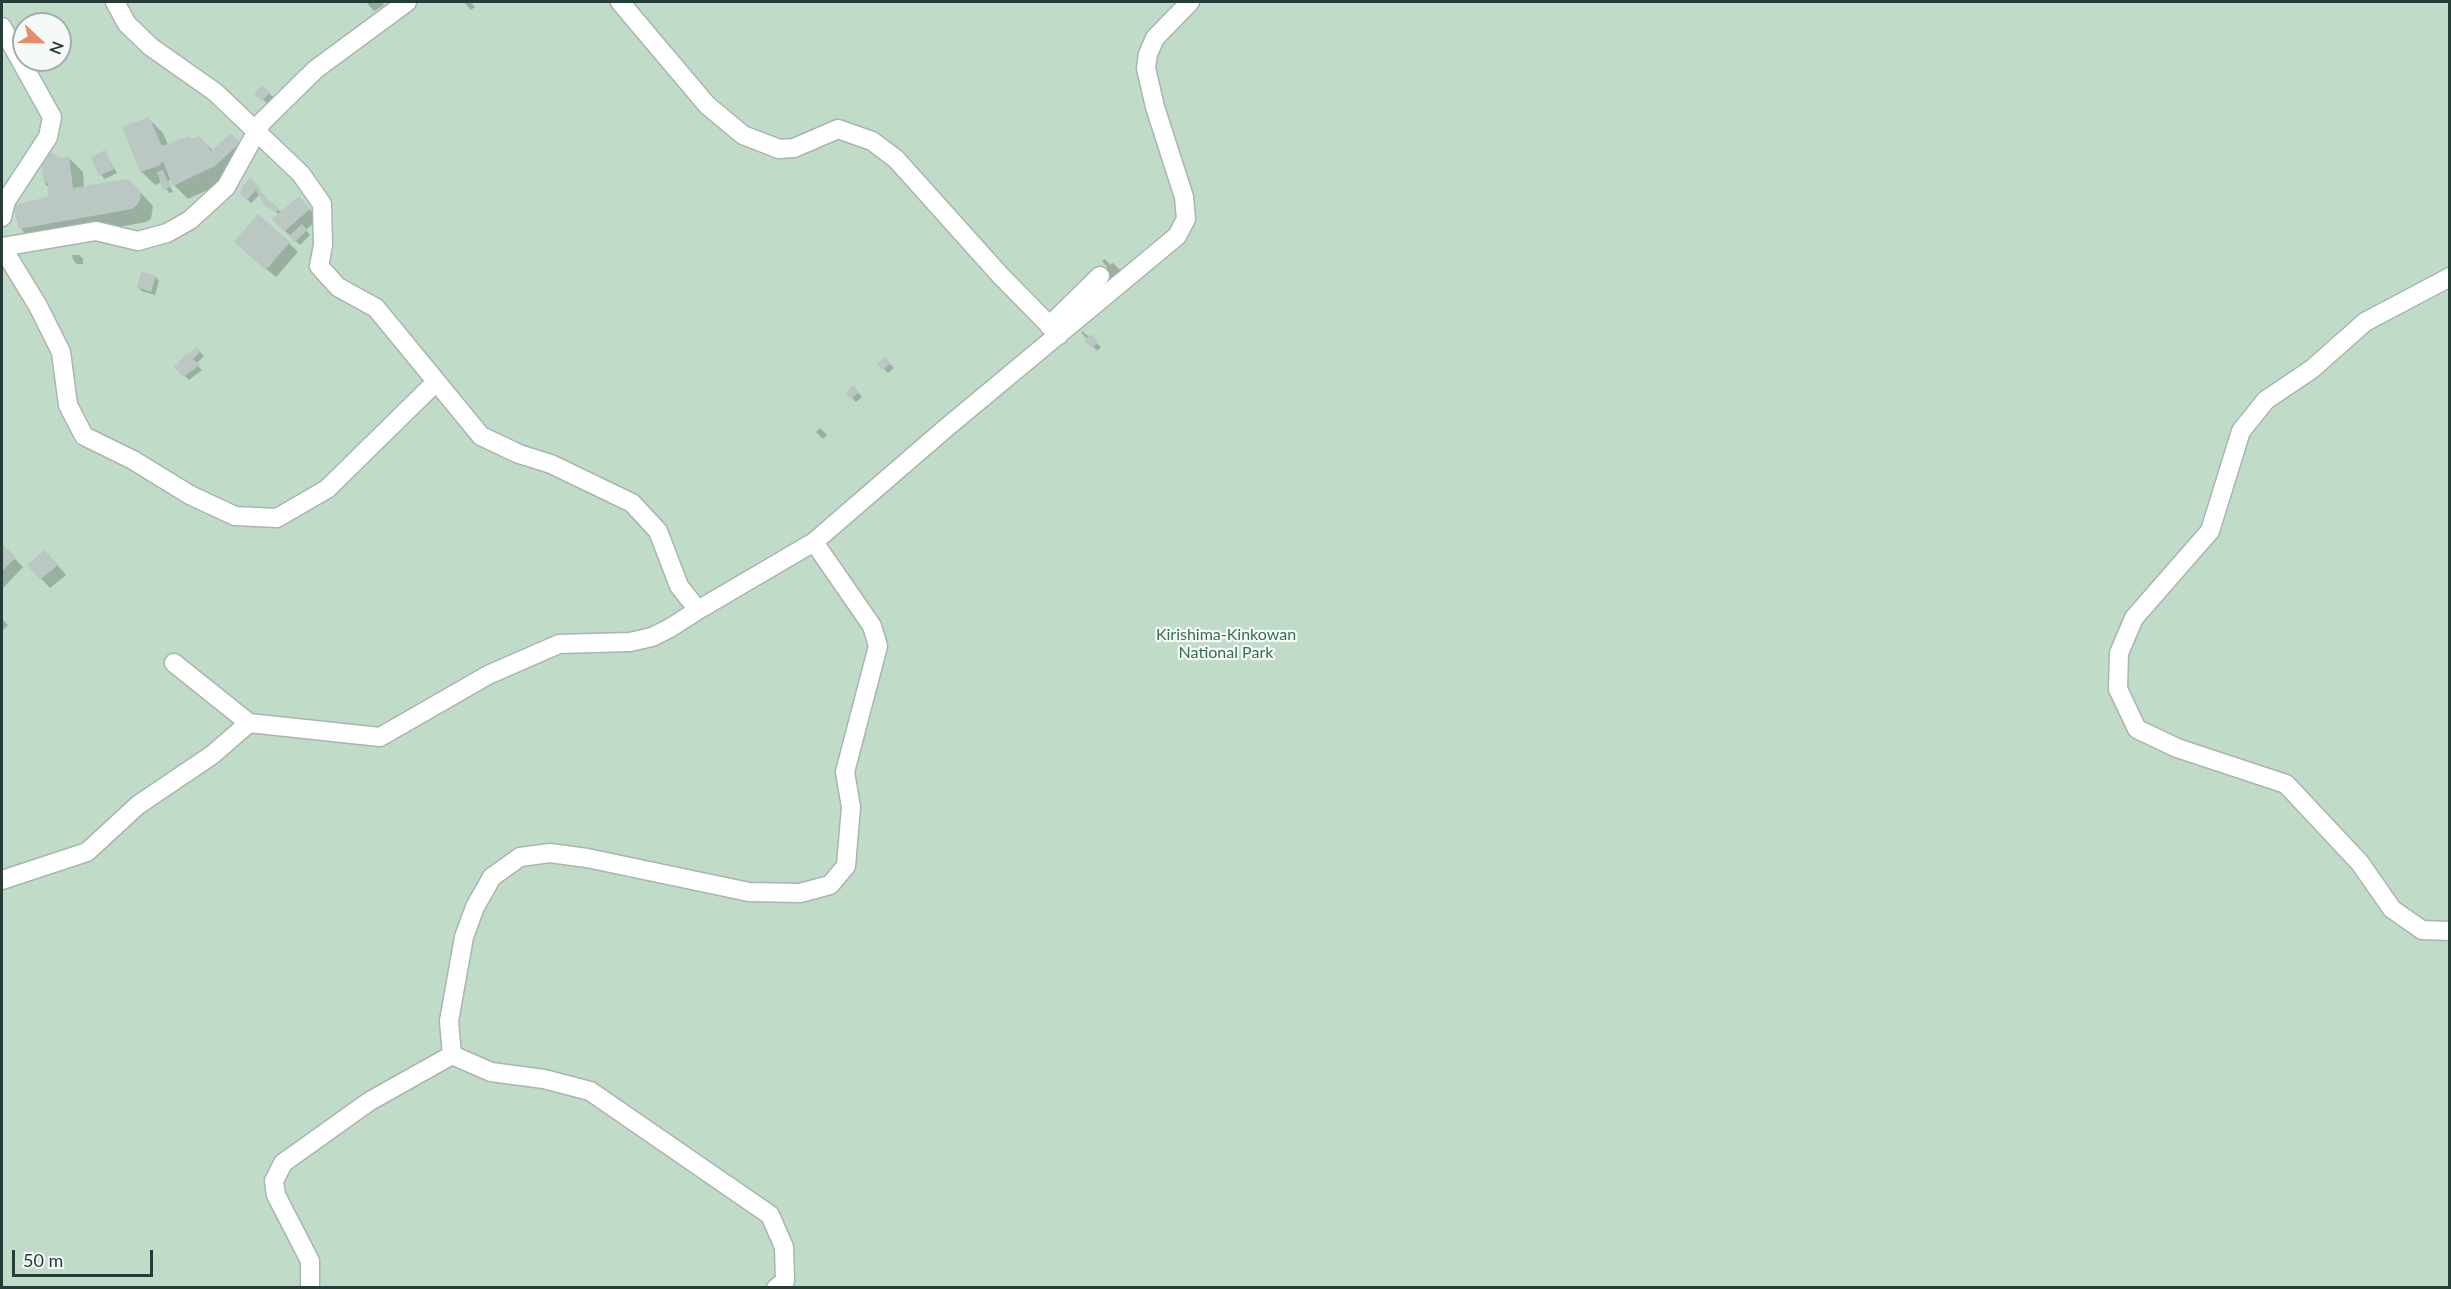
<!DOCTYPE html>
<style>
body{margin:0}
#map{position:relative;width:2451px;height:1289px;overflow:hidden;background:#e5ede9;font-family:Lato,sans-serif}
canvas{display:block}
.frame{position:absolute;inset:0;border:3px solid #263d37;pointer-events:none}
.north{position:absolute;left:12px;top:12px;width:60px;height:60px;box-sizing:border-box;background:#f5f9f7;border:2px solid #a2aeaa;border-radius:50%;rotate:112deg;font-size:16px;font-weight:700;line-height:24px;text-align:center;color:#263d37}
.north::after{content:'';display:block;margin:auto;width:21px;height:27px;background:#e58c6b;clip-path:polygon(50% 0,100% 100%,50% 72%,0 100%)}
.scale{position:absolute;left:12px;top:1250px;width:141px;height:27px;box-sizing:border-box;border:3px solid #263d37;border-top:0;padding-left:8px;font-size:18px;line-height:21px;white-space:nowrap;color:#263d37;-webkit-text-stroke:4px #f5f9f7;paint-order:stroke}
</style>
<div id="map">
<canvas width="2451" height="1289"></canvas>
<div class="frame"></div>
<div class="north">N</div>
<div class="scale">50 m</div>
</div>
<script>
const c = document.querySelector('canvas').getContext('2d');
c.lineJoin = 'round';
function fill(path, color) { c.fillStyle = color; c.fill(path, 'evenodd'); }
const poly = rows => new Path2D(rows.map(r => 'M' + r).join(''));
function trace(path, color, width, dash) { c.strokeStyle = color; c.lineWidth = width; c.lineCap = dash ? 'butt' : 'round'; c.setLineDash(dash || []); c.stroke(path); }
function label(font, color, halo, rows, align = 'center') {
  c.font = font + ' Lato,sans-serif'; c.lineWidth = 4.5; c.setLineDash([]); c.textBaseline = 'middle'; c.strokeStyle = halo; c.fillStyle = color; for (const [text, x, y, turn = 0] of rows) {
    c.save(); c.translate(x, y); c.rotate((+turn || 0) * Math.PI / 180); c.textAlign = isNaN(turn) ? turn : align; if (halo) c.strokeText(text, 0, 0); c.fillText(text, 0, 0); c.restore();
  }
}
const green = poly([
 [2,2,2449,2,2449,1287,2,1288],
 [24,24,60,24,60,60,24,60]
]);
const shadow = poly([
 [366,2,382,2,384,5,374,11],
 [464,2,470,2,475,7,471,10],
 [262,87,273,97,267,103,256,94],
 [149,119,163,133,168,145,199,137,213,151,231,135,253,158,229,180,188,199,174,185,172,179,168,181,173,192,169,193,162,182,155,185,141,171],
 [105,152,117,173,105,179,101,175],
 [69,158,83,172,84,188,139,191,153,206,151,219,146,222,34,242,20,228,50,198,49,188,45,184,62,160],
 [251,179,269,202,282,213,308,207,318,219,306,230,310,235,300,245,285,231,280,215,270,208,260,194,251,203,242,194],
 [289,243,298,252,276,277,245,251],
 [72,255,79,255,83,259,83,264,77,264,73,260],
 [1105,259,1110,265,1113,263,1121,271,1111,278,1104,269,1107,267,1102,261],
 [155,277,159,281,155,295,142,291,138,287],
 [1082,331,1101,347,1097,351,1081,332],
 [197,349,204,356,196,364,202,370,189,380,176,367],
 [885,359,894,368,888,373,879,364],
 [853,387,862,397,856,402,847,393],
 [820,428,827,435,823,439,816,432],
 [2,546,23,567,2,589],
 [54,561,66,575,50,588,29,566],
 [2,619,8,625,2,631]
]);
const building = poly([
 [262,85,270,92,262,101,254,94],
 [149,117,162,146,189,136,190,139,200,136,211,151,231,133,240,143,215,166,173,186,163,162,160,163,161,165,140,172,122,127],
 [105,150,114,169,99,176,91,157],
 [48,151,62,158,69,156,73,188,127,179,140,190,141,197,137,205,132,209,19,229,13,205,48,197,48,183,44,184,41,159],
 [163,170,170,187,163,190,157,172],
 [251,177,267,199,280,209,276,212,264,205,256,190,247,200,240,194,243,185],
 [299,196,310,209,284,232,272,219],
 [258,214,290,242,266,270,234,242],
 [302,224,307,230,295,242,289,236],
 [141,271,156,276,151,292,137,287],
 [1091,334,1098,342,1092,348,1084,340],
 [197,347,201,351,193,359,200,365,183,377,174,367,186,354,188,355],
 [885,357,891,363,883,370,877,364],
 [853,385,859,392,851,399,845,393],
 [2,544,16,557,2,571],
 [45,550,58,565,40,580,27,565]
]);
const minor = poly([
 [115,2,127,24,151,47,215,92,301,174,322,204,323,245,319,266,338,287,376,308,481,436,519,454,551,464,632,503,658,531,679,586,698,610,814,542,946,428,1177,236,1186,219,1184,197,1155,107,1146,68,1148,54,1155,38,1190,2],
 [407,2,316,69,262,122,226,187,190,220,167,233,138,241,96,231,2,247,38,306,61,352,68,405,84,436,133,460,190,495,235,516,277,518,327,489,436,382],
 [620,2,707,105,743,135,779,149,794,148,838,129,872,141,896,159,1000,275,1059,335],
 [2,27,52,117,48,137,6,201,2,217],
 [2450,277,2365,322,2312,369,2266,400,2241,431,2210,531,2134,618,2119,653,2118,689,2137,729,2177,748,2286,784,2360,863,2392,909,2422,930,2450,931],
 [1049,326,1100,276],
 [174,663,249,723],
 [2,880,87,852,138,805,212,755,249,723,380,737,488,675,559,644,630,642,652,637,670,628,698,610],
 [452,1055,449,1021,464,937,475,907,492,877,520,857,550,853,587,858,749,892,800,893,830,885,846,866,851,807,845,772,878,646,872,626,814,542],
 [452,1055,491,1072,544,1079,590,1091,770,1215,784,1247,785,1281,776,1288],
 [310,1288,310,1261,276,1195,274,1181,283,1163,370,1101,452,1055]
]);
const parkNames = [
 ["Kirishima-Kinkowan",1226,635],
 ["National Park",1226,653]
];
fill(green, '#c0dbc8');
fill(shadow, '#0003');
fill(building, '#bac7c2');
trace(minor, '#a8b5b0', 21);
trace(minor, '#fff', 18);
label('16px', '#34704d', '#f5f9f7', parkNames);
</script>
